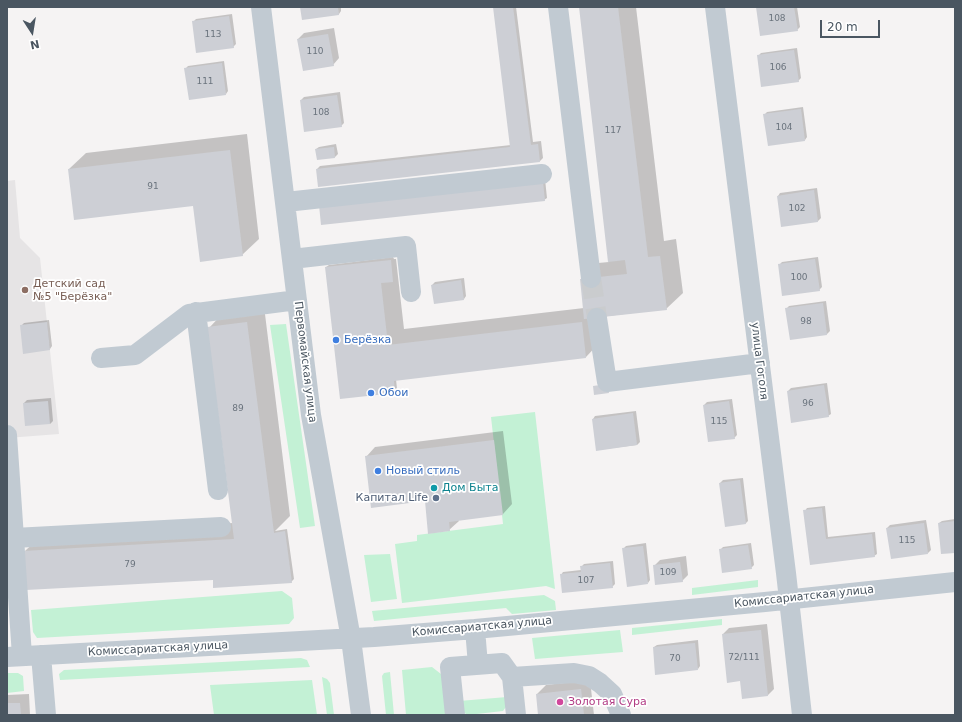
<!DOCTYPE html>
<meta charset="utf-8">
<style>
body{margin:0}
#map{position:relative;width:962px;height:722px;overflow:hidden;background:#f5f3f3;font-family:"DejaVu Sans",sans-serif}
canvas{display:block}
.frame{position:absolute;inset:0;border:8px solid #4a5661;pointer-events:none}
.north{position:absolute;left:12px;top:12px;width:40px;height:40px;-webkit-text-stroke:3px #fff;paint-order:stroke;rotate:168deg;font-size:11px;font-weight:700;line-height:16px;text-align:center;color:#4a5661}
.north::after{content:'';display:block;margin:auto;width:14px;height:18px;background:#4a5661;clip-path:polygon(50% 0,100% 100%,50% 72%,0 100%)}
.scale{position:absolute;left:820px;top:20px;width:60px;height:18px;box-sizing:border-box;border:2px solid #4a5661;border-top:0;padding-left:5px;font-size:12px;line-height:14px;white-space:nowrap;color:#4a5661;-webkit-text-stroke:3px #fff;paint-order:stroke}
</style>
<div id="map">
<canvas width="962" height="722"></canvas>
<div class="frame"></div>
<div class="north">N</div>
<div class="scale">20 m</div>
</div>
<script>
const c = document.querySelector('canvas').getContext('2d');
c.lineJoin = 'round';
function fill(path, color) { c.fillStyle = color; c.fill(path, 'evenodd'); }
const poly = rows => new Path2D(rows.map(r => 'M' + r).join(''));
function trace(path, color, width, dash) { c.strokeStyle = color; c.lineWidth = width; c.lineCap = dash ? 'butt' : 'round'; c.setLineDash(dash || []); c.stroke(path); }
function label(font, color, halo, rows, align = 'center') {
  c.font = font + ' "DejaVu Sans",sans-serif'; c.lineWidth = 3.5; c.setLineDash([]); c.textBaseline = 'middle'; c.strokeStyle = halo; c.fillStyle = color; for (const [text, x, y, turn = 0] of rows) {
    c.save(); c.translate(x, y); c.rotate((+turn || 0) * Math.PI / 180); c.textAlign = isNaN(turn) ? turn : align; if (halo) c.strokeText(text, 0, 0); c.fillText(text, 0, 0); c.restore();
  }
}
const education = poly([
 [15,180,20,238,40,258,59,434,7,438,7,181]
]);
const green = poly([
 [286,324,315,526,300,528,270,325],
 [535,412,555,589,546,586,402,603,395,544,417,541,417,535,503,524,491,417],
 [390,554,397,599,371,602,364,555],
 [758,580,758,587,692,595,692,588],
 [282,591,292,598,294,618,289,624,37,638,33,632,31,610],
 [544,595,555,601,556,610,512,614,506,608,374,621,372,611],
 [722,619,722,625,632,635,632,628],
 [620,630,623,652,535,659,532,638],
 [301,658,307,660,310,667,60,680,59,674,64,670],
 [432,667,441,674,448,715,406,715,402,670],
 [390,672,394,715,386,715,382,676,384,673],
 [7,673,18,673,23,676,24,691,7,693],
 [322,677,327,679,330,683,334,715,327,715],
 [312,680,317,715,214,715,210,685],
 [507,697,508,704,503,711,468,715,459,710,459,701]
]);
const shadow = poly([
 [301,7,341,7,341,11,339,14],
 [494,7,516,7,533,142,541,141,543,158,540,161,319,185,317,169,320,166,511,145],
 [580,7,636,7,664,241,676,239,683,293,666,309,600,317,602,340,586,357,396,379,397,389,395,392,326,267,329,265,393,257,394,259,396,259,404,329,584,308,598,263,609,262],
 [757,7,797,7,800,27,797,30],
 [232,14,236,44,233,47,193,22,196,19],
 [334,28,339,58,333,65,298,39,304,33],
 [797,48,801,78,798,81,758,56,761,53],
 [224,61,228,91,226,94,185,69,188,66],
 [340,92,344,123,341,126,301,100,304,97],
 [803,107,807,137,805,140,764,115,767,112],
 [247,134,259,239,242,255,194,205,69,169,86,153],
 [336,144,338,154,335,157,318,159,316,149,319,147],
 [545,179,547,198,544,200,322,223],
 [817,188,821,218,818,221,782,226,778,196,780,193],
 [818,257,822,287,819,290,779,265,782,262],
 [464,278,466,296,464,299,432,285,435,282],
 [826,301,830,331,827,334,791,339,786,309,789,306],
 [264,306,290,516,275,531,287,529,294,579,291,582,215,579,25,551,42,535,233,523,209,328,225,311],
 [49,320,52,346,50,349,21,326,24,323],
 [827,383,831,414,828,416,788,391,791,388],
 [51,398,53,421,50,424,24,403,27,400],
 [732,399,737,435,734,438,704,405,707,402],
 [636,411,640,442,637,445,597,450,593,419,595,416],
 [503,431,512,504,503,514,458,519,459,521,449,530,426,500,366,457,375,447],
 [743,478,748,521,745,524,720,483,723,480],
 [825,506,828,537,875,532,877,554,874,556,811,564,805,511,807,508],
 [955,519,955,552,939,523,942,521],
 [926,520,931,550,928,553,887,528,890,525],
 [646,543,650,580,648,583,623,549,626,546],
 [751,543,754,565,751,568,720,550,723,547],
 [686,556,688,575,682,581,654,566,660,560],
 [613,561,615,584,612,587,561,575,563,572,581,570,581,567,584,564],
 [767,624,774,689,768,695,743,698,741,680,723,634,729,628],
 [698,640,700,666,698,669,654,647,657,645],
 [590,680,594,715,539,715,537,694,546,685],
 [29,694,30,715,7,715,7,695]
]);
const building = poly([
 [300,7,338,7,339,15,302,20],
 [493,7,513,7,531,145,538,144,540,162,318,187,316,169,510,147],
 [579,7,618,7,648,257,660,256,667,310,584,319,580,279,627,274,625,260,608,262],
 [756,7,794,7,798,31,760,36],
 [229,16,234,48,196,53,192,21],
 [328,34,334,66,303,71,297,39],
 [794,50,799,82,761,87,757,55],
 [222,63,226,95,189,100,184,68],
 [337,95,342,127,304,132,300,100],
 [801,109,805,141,768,146,763,114],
 [334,147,335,158,317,160,315,149],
 [230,150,243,256,200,262,193,206,74,220,68,169],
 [543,182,545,201,321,225,319,205],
 [814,190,818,222,781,227,777,196],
 [815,259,820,291,782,296,778,264],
 [391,260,393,282,381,283,388,345,582,322,586,358,394,381,395,393,340,399,325,267],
 [461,280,464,300,434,304,431,285],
 [823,303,827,335,790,340,785,308],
 [47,322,50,350,23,354,20,325],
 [247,322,274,533,285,531,292,583,213,588,213,580,26,590,24,551,234,539,207,327],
 [607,384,609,393,594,395,593,386],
 [824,385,829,417,791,423,787,391],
 [48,401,50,424,25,426,23,403],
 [729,401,735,439,708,442,703,405],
 [633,413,637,445,596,451,592,419],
 [494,440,503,515,449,522,450,531,428,534,425,501,371,508,365,456],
 [740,480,746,524,725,527,719,483],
 [822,508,826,539,872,534,875,557,810,565,803,510],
 [955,521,955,553,941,554,938,523],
 [924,523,928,554,891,559,886,528],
 [748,545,752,569,722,573,719,549],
 [643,546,648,584,627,587,622,548],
 [680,562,683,582,655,585,653,565],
 [610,563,613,588,562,593,560,574,581,572,580,566],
 [761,630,768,696,742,699,740,681,727,683,722,634],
 [695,643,698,670,655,675,653,647],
 [581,689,584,715,538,715,536,694],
 [7,703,20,703,21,715,7,715]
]);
const minorTunnel = poly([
 [591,278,597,318]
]);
const minor = poly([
 [261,7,311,415,351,639,361,715],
 [558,7,591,278],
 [715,7,786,573,802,715],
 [286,202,542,174],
 [292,259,406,246,411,292],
 [196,312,218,490],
 [597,318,607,382,760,363],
 [101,358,135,355,189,314,297,300],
 [7,435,22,656],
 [14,538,221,527],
 [475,629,478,665],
 [41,655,46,715],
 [7,657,374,637,475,629,765,602,955,582],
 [512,677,574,673,589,676,600,683,612,694,621,715],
 [455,715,450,667,502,663,512,677,516,715]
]);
const markers = [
 [25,290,4,"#8d6e63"],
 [336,340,4,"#3f7fe0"],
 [371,393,4,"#3f7fe0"],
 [378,471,4,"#3f7fe0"],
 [434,488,4,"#0f9aa8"],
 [436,498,4,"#5c6f8a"],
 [560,702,4,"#d1479c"]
];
const numberNames = [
 ["108",777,19],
 ["113",213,35],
 ["110",315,52],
 ["106",778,68],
 ["111",205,82],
 ["108",321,113],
 ["104",784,128],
 ["117",613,131],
 ["91",153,187],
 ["102",797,209],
 ["100",799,278],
 ["98",806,322],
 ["96",808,404],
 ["89",238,409],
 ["115",719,422],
 ["115",907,541],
 ["79",130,565],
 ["109",668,573],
 ["107",586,581],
 ["72/111",744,658],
 ["70",675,659]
];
const educationNames = [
 ["Детский сад",33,284],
 ["№5 \"Берёзка\"",33,297]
];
const shopNames = [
 ["Берёзка",344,340],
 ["Обои",379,393],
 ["Новый стиль",386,471]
];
const streetNames = [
 ["улица Гоголя",759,361,83],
 ["Первомайская улица",305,362,83],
 ["Комиссариатская улица",804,597,-6],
 ["Комиссариатская улица",482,627,-5],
 ["Комиссариатская улица",158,649,-3]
];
const cultureNames = [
 ["Дом Быта",442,488]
];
const serviceNames = [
 ["Капитал Life",428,498]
];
const hotelNames = [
 ["Золотая Сура",568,702]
];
fill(education, '#e6e4e5');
fill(green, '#c3f1d5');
fill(shadow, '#0003');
fill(building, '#cdcfd5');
trace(minorTunnel, '#caccce', 20, [20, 10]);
trace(minor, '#c1cad2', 20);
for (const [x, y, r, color] of markers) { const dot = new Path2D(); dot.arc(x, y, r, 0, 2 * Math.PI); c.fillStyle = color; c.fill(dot); trace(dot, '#fff', 1.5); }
label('9px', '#6b747e', null, numberNames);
label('11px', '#785e54', '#fff', educationNames, 'left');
label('11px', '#366cbe', '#fff', shopNames, 'left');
label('11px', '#4a5661', '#fff', streetNames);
label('11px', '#0d838f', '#fff', cultureNames, 'left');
label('11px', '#4e5e75', '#fff', serviceNames, 'right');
label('11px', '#b23c85', '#fff', hotelNames, 'left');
</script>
